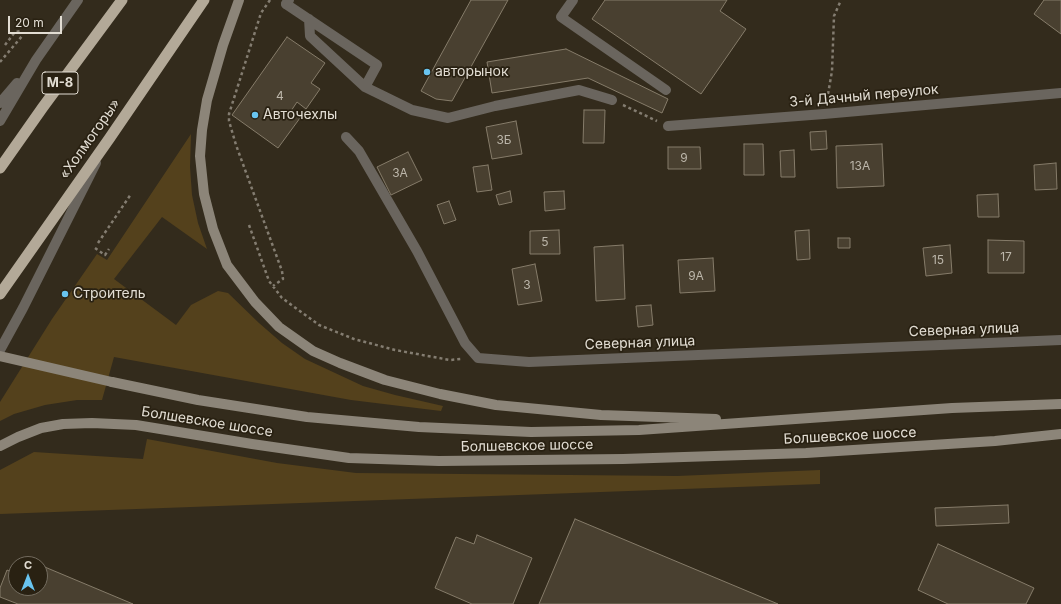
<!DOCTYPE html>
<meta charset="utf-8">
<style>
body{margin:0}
#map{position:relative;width:1061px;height:604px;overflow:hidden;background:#332b1c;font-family:Inter,sans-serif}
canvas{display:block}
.north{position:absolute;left:8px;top:556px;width:40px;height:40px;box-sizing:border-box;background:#292112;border:1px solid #736c5f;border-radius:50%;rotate:0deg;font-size:11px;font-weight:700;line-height:16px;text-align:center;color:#e2ddd3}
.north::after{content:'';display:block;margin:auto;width:14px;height:18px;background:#68c4f0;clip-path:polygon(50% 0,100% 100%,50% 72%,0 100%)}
.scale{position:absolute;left:8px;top:16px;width:54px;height:18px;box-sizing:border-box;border:2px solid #e2ddd3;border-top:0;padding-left:5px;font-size:12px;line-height:14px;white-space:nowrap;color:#e2ddd3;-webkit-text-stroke:3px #292112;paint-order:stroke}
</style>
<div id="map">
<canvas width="1061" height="604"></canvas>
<div class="north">С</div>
<div class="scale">20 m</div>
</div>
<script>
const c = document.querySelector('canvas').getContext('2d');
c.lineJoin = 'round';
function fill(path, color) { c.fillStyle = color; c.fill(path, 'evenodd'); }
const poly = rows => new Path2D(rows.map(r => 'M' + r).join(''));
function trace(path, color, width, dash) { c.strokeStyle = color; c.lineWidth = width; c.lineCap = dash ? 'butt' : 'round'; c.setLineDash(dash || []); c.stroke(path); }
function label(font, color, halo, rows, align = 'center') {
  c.font = font + ' Inter,sans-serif'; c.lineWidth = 3.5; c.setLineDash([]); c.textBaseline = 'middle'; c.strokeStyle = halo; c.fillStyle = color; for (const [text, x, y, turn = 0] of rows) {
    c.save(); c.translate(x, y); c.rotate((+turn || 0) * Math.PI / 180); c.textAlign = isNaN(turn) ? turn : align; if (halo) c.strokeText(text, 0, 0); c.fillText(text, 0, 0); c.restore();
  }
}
const green = poly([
 [191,134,190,167,192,195,198,223,207,249,162,217,114,279,176,325,191,305,218,291,228,293,259,323,282,343,305,359,363,386,395,395,443,406,441,411,351,400,114,357,102,400,77,400,45,405,14,414,0,421,0,402,52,319,97,254,107,260],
 [147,439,277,463,356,473,677,476,820,470,820,484,0,514,0,470,34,452,143,459]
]);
const building = poly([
 [471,0,508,0,452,101,436,99,421,91,471,0],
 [605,0,727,0,720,11,746,29,701,94,592,19,605,0],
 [1044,0,1061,0,1061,34,1034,14,1044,0],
 [287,37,325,63,311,83,320,89,306,109,297,102,291,111,300,118,278,148,232,115,287,37],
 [566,49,668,99,662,113,588,78,492,93,487,62,566,49],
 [584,110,605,110,604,143,583,143,584,110],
 [516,121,522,154,492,159,486,127,516,121],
 [826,131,827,149,811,150,810,132,826,131],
 [744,144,763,144,764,175,744,175,744,144],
 [882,144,884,186,837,188,836,146,882,144],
 [668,147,700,147,701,169,668,169,668,147],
 [794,150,795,177,781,177,780,151,794,150],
 [408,152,422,180,391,195,377,167,408,152],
 [1056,163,1057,189,1035,190,1034,165,1056,163],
 [488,165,492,190,477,192,473,167,488,165],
 [510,191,512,202,499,205,496,195,510,191],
 [564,191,565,209,545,211,544,192,564,191],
 [998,194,999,217,978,217,977,195,998,194],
 [449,201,456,220,444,224,437,205,449,201],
 [559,230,560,254,530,254,530,231,559,230],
 [809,230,810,259,797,260,795,231,809,230],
 [838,238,850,238,850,248,838,248,838,238],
 [988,240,1024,241,1024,273,988,273,988,240],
 [623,245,625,299,596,301,594,247,623,245],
 [950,245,952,273,926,276,923,248,950,245],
 [713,258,715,291,680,293,678,260,713,258],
 [535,264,542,301,518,305,512,269,535,264],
 [651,305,653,325,638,327,636,306,651,305],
 [1008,505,1009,523,936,526,935,508,1008,505],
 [575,519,778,604,539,604,575,519],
 [477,535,532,558,513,604,472,604,435,588,456,537,474,544,477,535],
 [938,544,1034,588,1026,604,948,604,918,590,938,544],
 [25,559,37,564,23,564,25,559],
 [40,565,133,604,18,604,0,597,0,588,7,570,16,574,16,588,40,588,40,565]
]);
const path = poly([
 [270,0,261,13,229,114,229,121,236,145,282,271,283,279,273,286],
 [5,45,15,32,22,31],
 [0,62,23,35],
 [827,100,832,71,834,16,841,0],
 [623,105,657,121],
 [249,225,269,281,282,298,319,325,354,339,395,350,450,360,461,359],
 [98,243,131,194],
 [95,248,105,255,109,249]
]);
const service = poly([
 [573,0,561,17,666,90],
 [286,4,377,65,365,87],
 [309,19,310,36,365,87,412,110,448,118,495,106,579,90,612,100]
]);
const minor = poly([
 [286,4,289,0],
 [668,126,824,114,1061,93],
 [346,137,359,151,417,251,465,343,478,358,529,362,1061,340]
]);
const tertiary = poly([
 [0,103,17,83],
 [0,121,36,60,78,0],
 [0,350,23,308,96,163]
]);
const secondary = poly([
 [239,0,223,45,207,100,202,130,200,156,204,194,213,229,227,265,255,302,279,327,313,351,340,363,385,380,440,394,496,405,601,415,716,419],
 [112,382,198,400,307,417,419,427,531,432,639,430,952,408,1061,404],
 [0,446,18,437,41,428,63,424,92,423,136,425,252,444,349,458,439,461,623,459,806,453,995,441,1061,434]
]);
const trunk = poly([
 [0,168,43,107,122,0],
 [0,294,109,139,204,0]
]);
const secondaryBridge = poly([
 [0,356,112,382]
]);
const markers = [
 [427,72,4,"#68c4f0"],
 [255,115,4,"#68c4f0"],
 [65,294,4,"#68c4f0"]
];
const numberNames = [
 ["4",280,96],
 ["3Б",504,140],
 ["9",684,158],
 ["13А",860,166],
 ["3А",400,173],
 ["5",545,242],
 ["17",1006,257],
 ["15",938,260],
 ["9А",696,276],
 ["3",527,285]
];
const shields = [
 [60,83,36]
];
const shieldNames = [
 ["М-8",60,83]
];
const poiNames = [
 ["авторынок",435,72],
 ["Авточехлы",263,115],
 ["Строитель",73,294]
];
const streetNames = [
 ["3-й Дачный переулок",864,96,-5],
 ["«Холмогоры»",90,139,-55],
 ["Северная улица",964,330,-2],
 ["Северная улица",640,343,-2],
 ["Болшевское шоссе",207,422,9],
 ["Болшевское шоссе",850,436,-3],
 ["Болшевское шоссе",527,446,-1]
];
fill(green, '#54411c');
fill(building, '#494030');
trace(building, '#867c6a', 1);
trace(path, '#847d71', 2.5, [3, 3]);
trace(service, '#6a655e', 10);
trace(minor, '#6a655e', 10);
trace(tertiary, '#6a655e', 10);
trace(secondary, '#8c8579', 10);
trace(trunk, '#b3a998', 11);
trace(secondaryBridge, '#8c8579', 10);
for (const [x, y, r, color] of markers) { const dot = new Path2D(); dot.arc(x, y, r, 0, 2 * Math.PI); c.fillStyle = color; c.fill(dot); trace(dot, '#292112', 1.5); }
label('12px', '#bcb6aa', null, numberNames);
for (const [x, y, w] of shields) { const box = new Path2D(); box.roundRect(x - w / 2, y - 11, w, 22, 3); c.fillStyle = '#292112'; c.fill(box); trace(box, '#e2ddd3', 1); }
label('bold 13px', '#e2ddd3', null, shieldNames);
label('14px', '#e2ddd3', '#292112', poiNames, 'left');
label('14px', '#e2ddd3', '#292112', streetNames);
</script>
